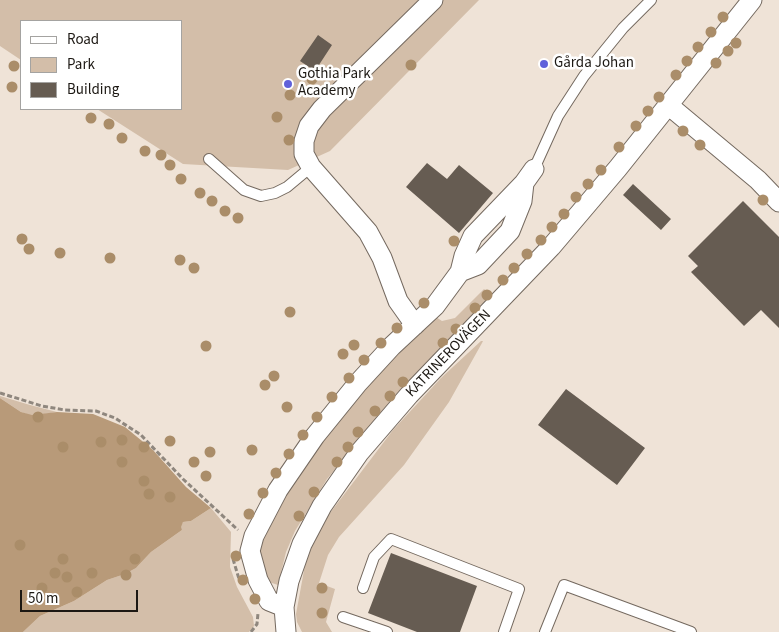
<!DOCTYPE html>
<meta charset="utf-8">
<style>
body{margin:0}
#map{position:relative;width:779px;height:632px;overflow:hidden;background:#efe3d7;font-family:"Source Sans 3",sans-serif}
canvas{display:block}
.legend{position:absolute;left:20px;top:20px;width:162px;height:90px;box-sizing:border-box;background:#fff;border:1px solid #a4a3a1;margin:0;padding:6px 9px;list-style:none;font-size:15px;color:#1c1813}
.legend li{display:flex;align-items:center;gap:10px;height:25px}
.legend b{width:25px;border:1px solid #a4a3a1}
.scale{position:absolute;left:20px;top:590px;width:118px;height:22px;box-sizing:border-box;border:2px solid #1c1813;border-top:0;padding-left:6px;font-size:15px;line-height:18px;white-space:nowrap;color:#1c1813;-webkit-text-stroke:4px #fff;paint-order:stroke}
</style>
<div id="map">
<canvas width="779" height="632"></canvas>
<ul class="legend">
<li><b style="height:6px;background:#fff"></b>Road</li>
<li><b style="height:14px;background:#d3bea9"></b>Park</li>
<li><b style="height:14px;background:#665c52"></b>Building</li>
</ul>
<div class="scale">50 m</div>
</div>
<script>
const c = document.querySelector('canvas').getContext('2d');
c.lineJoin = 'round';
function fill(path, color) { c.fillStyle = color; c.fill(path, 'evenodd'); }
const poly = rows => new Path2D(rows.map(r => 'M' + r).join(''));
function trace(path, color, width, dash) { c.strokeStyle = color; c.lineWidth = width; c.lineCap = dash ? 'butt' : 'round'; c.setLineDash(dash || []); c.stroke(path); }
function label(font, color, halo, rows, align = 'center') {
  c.font = font + ' "Source Sans 3",sans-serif'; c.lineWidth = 5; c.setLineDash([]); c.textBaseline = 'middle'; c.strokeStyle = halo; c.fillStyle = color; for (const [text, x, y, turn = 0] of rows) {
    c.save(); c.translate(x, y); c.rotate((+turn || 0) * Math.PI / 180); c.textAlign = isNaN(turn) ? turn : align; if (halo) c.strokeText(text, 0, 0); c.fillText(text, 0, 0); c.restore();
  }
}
const green = poly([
 [0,0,479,0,330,151,288,170,183,164,97,109,181,109,181,21,21,21,21,60,0,46],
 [484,289,492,296,399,391,327,479,295,531,286,552,278,585,269,582,261,568,259,551,268,518,343,411,433,315,442,321,455,318],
 [481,341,483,341,482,343,449,402,404,465,339,537,328,555,319,583,335,589,326,622,332,632,302,632,297,622,296,614,305,565,310,548,330,513,393,430,441,378],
 [0,396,30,405,57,412,32,416,21,412,0,398],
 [211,508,231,532,230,567,237,587,253,617,254,626,249,632,23,632,40,616,74,601,107,580,125,574,136,568,151,552,182,530,180,527,183,522,191,521]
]);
const forest = poly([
 [0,398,21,412,32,415,57,412,93,414,125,427,153,450,186,487,211,508,191,521,183,522,181,527,182,530,151,552,136,568,125,574,107,580,74,601,40,616,23,632,0,632]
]);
const building = poly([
 [318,35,332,45,315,71,300,61],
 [427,163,447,179,459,165,493,193,459,233,406,187],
 [633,184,671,219,661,230,623,195],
 [743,201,779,237,779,328,761,310,744,326,691,272,698,266,688,256],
 [566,389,645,448,617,485,538,425],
 [391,553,477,586,460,632,417,632,368,613]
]);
const path = poly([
 [0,393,42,406,65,410,96,411,115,418,141,435,183,479,238,530],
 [233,559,239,579],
 [251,632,257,624,258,613]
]);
const service = poly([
 [209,159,244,190,261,196,275,193,287,187,311,167],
 [534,169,558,116,584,76,623,28,651,0],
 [363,588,374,557,391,539,519,589,504,632],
 [343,617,387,632],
 [545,632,564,585,691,632]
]);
const minor = poly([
 [667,104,758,180,779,202],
 [460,272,478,265,510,231,522,201,524,183],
 [415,325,398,301,382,258,368,232,311,167,304,154,304,141,309,126,322,109,433,0],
 [284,607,269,601,258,580,250,551,254,536,278,490,315,436,358,383,392,346,435,306,460,272,464,256,473,236,524,183,534,169],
 [286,632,284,607,289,581,302,544,322,506,359,453,409,395,551,247,618,168,752,0]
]);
const trees = [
 [723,17],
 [711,32],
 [736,43],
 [698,47],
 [728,51],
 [687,61],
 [716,63],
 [411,65],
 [14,66],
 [676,75],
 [312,79],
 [12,87],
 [290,95],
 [659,97],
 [648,111],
 [277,117],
 [91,118],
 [109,124],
 [636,126],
 [683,131],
 [122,138],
 [289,140],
 [700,145],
 [619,147],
 [145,151],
 [161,155],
 [170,165],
 [601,170],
 [181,179],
 [588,184],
 [200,193],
 [576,197],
 [763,200],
 [212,201],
 [225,211],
 [564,214],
 [238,218],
 [552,227],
 [22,239],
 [541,240],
 [454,241],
 [29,249],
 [60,253],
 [527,254],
 [110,258],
 [180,260],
 [194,268],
 [514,268],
 [503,280],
 [487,295],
 [424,303],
 [475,308],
 [290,312],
 [397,328],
 [456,329],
 [381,343],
 [443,343],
 [354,345],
 [206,346],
 [343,354],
 [364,360],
 [274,376],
 [349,378],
 [403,382],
 [265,385],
 [390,396],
 [332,397],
 [287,407],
 [375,411],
 [38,417],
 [317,417],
 [358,432],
 [303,435],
 [122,440],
 [170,441],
 [101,442],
 [63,447],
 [144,447],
 [348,447],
 [252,450],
 [210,452],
 [289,454],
 [122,462],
 [194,462],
 [337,462],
 [276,473],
 [206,476],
 [144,481],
 [314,492],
 [263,493],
 [149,494],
 [170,497],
 [249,514],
 [299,516],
 [20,545],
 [236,556],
 [63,559],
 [135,559],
 [55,573],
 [92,573],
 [126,575],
 [67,577],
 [243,580],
 [42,588],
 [322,588],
 [77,592],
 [255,599],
 [322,613]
];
const markers = [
 [544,64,5,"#6061da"],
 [288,84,5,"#6061da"]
];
const poiNames = [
 ["Gårda Johan",554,64],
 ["Gothia Park",298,75],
 ["Academy",298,92]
];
const streetNames = [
 ["KATRINEROVÄGEN",449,354,-46]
];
fill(green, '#d3bea9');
fill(forest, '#b89a79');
fill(building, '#665c52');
trace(service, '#74695f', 12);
trace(minor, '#74695f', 21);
trace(path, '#8f877e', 3, [5, 2.5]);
trace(service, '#fff', 10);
trace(minor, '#fff', 19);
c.fillStyle = '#aa8d69';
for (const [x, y] of trees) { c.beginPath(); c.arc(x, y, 5.5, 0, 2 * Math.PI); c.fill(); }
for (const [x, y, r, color] of markers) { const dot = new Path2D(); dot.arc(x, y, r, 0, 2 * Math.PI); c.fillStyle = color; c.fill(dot); trace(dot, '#fff', 2); }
label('15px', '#1c1813', '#fff', poiNames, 'left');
label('15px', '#1c1813', '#fff', streetNames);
</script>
